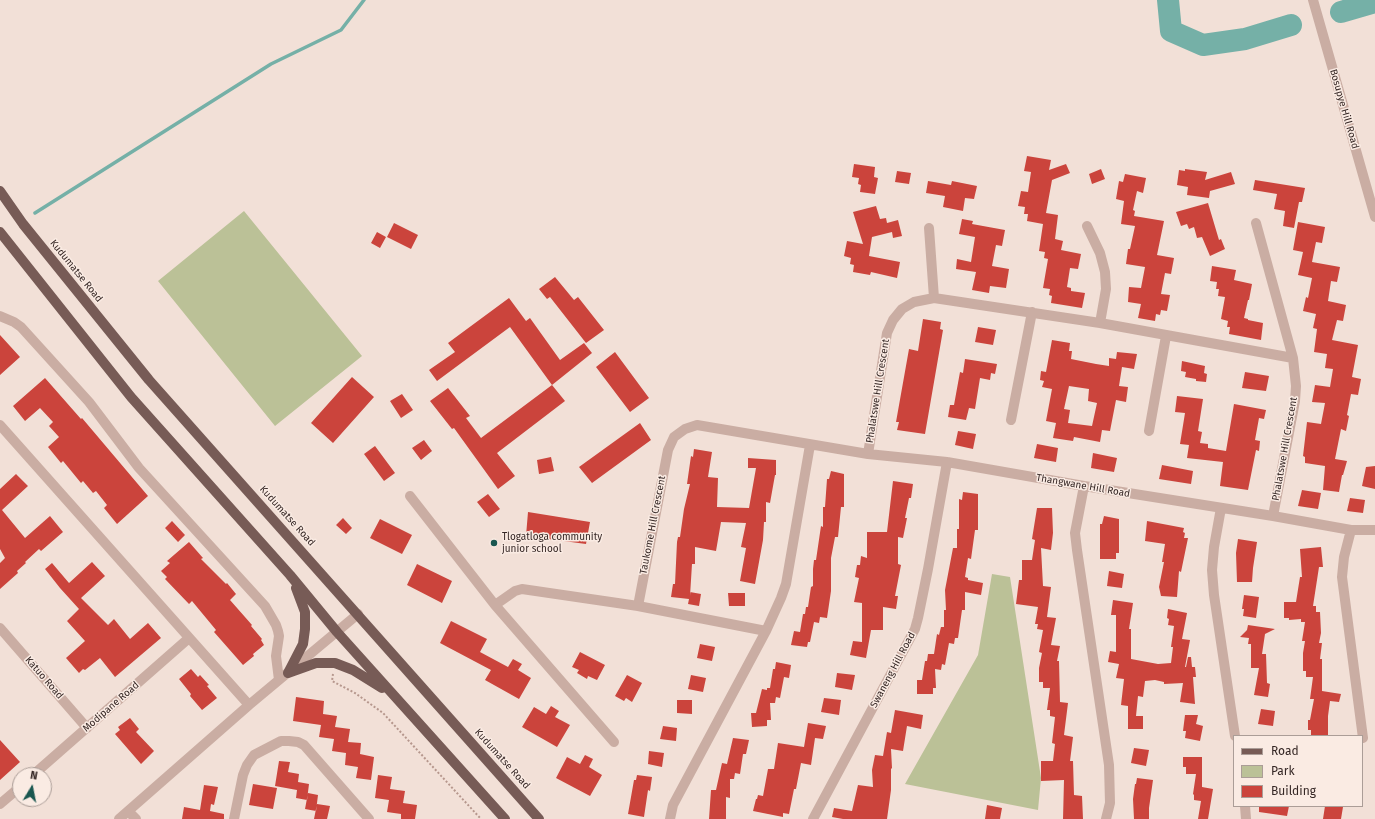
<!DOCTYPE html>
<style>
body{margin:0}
#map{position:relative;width:1375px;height:819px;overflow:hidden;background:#f2e0d7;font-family:"Fira Sans",sans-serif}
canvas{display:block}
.legend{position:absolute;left:1233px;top:735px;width:130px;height:72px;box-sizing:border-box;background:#faebe3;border:1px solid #ab9d97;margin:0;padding:5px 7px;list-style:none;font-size:12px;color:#352725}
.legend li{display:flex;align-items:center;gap:8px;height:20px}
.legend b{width:20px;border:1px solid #ab9d97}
.north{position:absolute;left:12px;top:767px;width:40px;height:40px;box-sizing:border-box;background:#faebe3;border:1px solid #ab9d97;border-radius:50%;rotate:10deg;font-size:11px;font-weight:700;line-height:16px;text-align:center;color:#352725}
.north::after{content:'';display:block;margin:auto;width:14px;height:18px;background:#1a5750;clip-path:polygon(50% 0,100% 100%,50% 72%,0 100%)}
</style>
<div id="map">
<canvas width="1375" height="819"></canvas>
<ul class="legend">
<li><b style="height:5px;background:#775b56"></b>Road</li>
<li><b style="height:11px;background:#bbc197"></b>Park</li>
<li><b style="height:11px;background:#cb443c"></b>Building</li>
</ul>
<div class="north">N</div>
</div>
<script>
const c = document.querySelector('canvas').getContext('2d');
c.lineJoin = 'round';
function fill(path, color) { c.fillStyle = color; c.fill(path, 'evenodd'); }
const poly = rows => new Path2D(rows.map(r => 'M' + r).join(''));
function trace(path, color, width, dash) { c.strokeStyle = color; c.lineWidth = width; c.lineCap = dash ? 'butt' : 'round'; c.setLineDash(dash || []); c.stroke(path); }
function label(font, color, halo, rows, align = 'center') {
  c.font = font + ' "Fira Sans",sans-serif'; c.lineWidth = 3; c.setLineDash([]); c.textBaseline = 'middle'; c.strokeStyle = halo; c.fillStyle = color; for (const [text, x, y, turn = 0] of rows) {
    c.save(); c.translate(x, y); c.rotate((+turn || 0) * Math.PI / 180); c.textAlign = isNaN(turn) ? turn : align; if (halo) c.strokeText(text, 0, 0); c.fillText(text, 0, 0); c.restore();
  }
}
const green = poly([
 [244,211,362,356,275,426,158,281],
 [992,574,1010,577,1041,778,1038,810,905,784,978,655]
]);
const stream = poly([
 [35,213,271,64,341,30,364,0]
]);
const river = poly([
 [1168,0,1171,31,1203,45,1245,39,1291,25],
 [1341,12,1375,2]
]);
const building = poly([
 [1027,156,1051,160,1049,170,1066,164,1070,173,1052,180,1046,213,1058,215,1055,239,1063,241,1061,250,1081,254,1078,269,1070,268,1067,287,1071,288,1071,291,1085,293,1082,308,1051,303,1052,296,1049,295,1050,289,1043,288,1048,259,1044,258,1045,252,1039,251,1043,224,1027,221,1028,214,1024,214,1025,207,1018,206,1021,191,1028,192,1031,172,1024,171],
 [854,164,875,167,874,177,878,178,875,194,860,192,861,185,858,184,859,178,852,177],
 [1101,169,1105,179,1092,184,1089,174],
 [1185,169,1207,172,1205,180,1231,172,1235,184,1210,191,1209,198,1187,195,1188,187,1177,185,1179,170,1185,171],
 [897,171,911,173,909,184,895,182],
 [1125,174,1146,178,1143,193,1137,191,1133,210,1135,211,1134,216,1164,221,1157,255,1174,258,1171,274,1165,273,1161,294,1170,295,1167,311,1161,310,1160,315,1156,314,1155,321,1138,318,1141,304,1128,302,1129,287,1141,288,1145,267,1126,264,1128,249,1130,249,1135,226,1121,224,1124,201,1116,199,1119,181,1123,182],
 [1255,180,1305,188,1302,202,1299,202,1294,228,1283,226,1285,211,1274,209,1277,194,1253,190],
 [928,181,951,185,952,181,977,186,974,199,965,198,963,211,943,207,945,196,926,193],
 [1208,203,1219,240,1221,239,1225,249,1210,256,1202,237,1197,238,1194,227,1189,229,1187,224,1181,226,1176,212],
 [876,206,880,219,886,218,887,223,898,220,902,236,893,238,892,232,872,237,869,256,900,262,897,278,871,272,870,275,853,272,854,265,850,264,851,258,844,256,847,241,863,244,853,212],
 [962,219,973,221,972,224,1005,230,1002,246,996,245,992,266,1009,269,1006,288,990,286,989,293,972,290,976,272,956,269,957,259,971,262,975,237,959,234],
 [1298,222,1325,227,1322,243,1316,242,1312,262,1340,267,1337,282,1331,281,1328,301,1346,305,1343,321,1337,320,1332,340,1358,345,1352,377,1361,379,1358,395,1351,394,1347,415,1349,416,1346,431,1341,429,1335,459,1347,461,1343,475,1342,475,1339,492,1323,490,1325,466,1305,463,1305,457,1303,456,1307,422,1321,424,1325,403,1312,402,1315,385,1330,387,1333,369,1325,368,1327,354,1314,352,1317,329,1313,328,1316,314,1303,311,1306,297,1308,298,1312,278,1298,275,1303,252,1293,250],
 [394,223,418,235,411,249,387,237],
 [377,232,386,237,380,248,371,243],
 [1212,266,1236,270,1234,280,1252,284,1249,300,1248,300,1244,318,1248,319,1248,320,1263,323,1261,340,1229,334,1230,327,1227,327,1228,321,1221,319,1225,297,1218,296,1219,289,1216,289,1217,282,1210,281],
 [555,277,574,300,578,297,604,330,586,343,550,297,547,299,539,289],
 [509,298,526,321,530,318,560,360,584,343,592,353,552,385,510,327,437,381,429,370,455,352,448,343],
 [923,319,941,322,940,329,943,330,925,434,897,430,899,422,896,422,909,349,918,351],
 [978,327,996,330,993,345,975,342],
 [0,335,20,357,0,375],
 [1052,340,1070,343,1069,351,1072,351,1071,359,1096,364,1109,366,1109,358,1116,359,1117,352,1137,354,1134,369,1122,367,1119,386,1128,387,1126,402,1116,400,1110,431,1102,430,1100,442,1074,437,1073,441,1053,438,1056,423,1046,421,1052,389,1042,387,1044,381,1040,380,1041,371,1046,372],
 [1069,386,1089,389,1088,401,1097,403,1092,426,1068,423,1070,410,1064,409],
 [615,352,649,398,630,412,596,367],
 [965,359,997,364,995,374,991,373,990,380,980,378,975,409,969,408,966,420,948,417,950,405,954,405,960,372,963,373],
 [1182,361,1205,366,1204,373,1207,374,1206,382,1196,381,1196,379,1185,377,1186,372,1181,371],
 [1245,372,1269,376,1266,391,1242,388],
 [352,377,374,397,333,443,311,423],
 [45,378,81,419,82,418,148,496,117,524,104,508,107,505,96,491,93,493,83,481,81,483,63,461,61,463,48,447,59,437,49,426,53,422,40,408,25,421,13,406],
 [552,385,565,401,497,453,515,476,498,489,454,428,452,429,430,401,448,388,470,416,466,418,481,438],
 [402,394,413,410,401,418,390,401],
 [1177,396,1203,399,1198,431,1202,432,1200,443,1208,444,1208,448,1226,451,1234,404,1266,410,1264,419,1259,418,1255,440,1260,441,1259,451,1256,450,1248,490,1220,486,1223,462,1187,458,1189,445,1180,444,1185,413,1175,412],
 [640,423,651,440,592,483,579,467],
 [958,431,976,434,973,449,955,445],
 [424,440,432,451,421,460,412,448],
 [1037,444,1058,448,1056,462,1034,458],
 [375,446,395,473,384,481,364,454],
 [694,449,712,452,708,477,718,478,717,507,749,508,756,468,748,468,748,458,776,460,776,475,775,475,770,503,766,502,766,522,764,522,763,540,755,584,740,581,746,548,741,547,746,523,721,522,716,551,695,547,695,564,692,564,690,596,690,592,701,594,699,606,688,604,689,599,671,597,673,584,675,584,677,542,678,537,680,537,684,509,690,484,687,484,691,456,693,457],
 [1093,453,1117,458,1114,472,1091,468],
 [551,457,554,471,539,474,537,460],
 [1162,465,1193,471,1191,484,1159,479],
 [1375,466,1375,489,1362,486,1366,467],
 [831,471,844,474,844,507,841,507,838,537,835,537,831,558,831,591,827,618,820,617,819,623,814,622,810,642,808,642,807,647,791,645,794,631,800,632,803,614,805,614,806,607,808,607,811,587,813,586,813,569,814,560,816,560,821,526,823,527,823,507,825,507,827,479,829,479],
 [16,474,28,486,2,510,25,538,50,516,63,532,41,551,39,549,25,562,26,563,17,571,18,573,0,589,0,563,5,558,0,549,0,489],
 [893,481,913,484,911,498,909,498,905,518,907,518,903,538,898,537,898,564,901,565,895,596,898,596,896,609,883,607,883,630,871,630,866,658,850,655,853,641,862,642,862,603,854,602,859,578,855,577,857,565,860,565,861,556,867,558,867,532,887,532],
 [1302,490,1321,493,1318,509,1298,506],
 [963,492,978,494,978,530,975,530,971,559,968,558,965,577,968,578,968,580,983,583,981,595,965,592,965,610,962,610,958,638,955,638,954,644,949,643,945,665,942,664,941,670,935,669,936,688,933,688,933,694,917,694,917,680,922,680,925,661,927,661,928,654,934,654,937,634,939,635,941,627,944,627,944,610,946,610,945,590,953,548,957,548,957,529,959,529,959,499,962,500],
 [488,494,500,509,489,517,477,502],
 [1350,498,1365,500,1363,513,1347,511],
 [1037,508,1052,508,1053,533,1051,550,1041,548,1043,586,1051,587,1047,617,1056,618,1051,645,1060,646,1057,661,1059,661,1060,702,1068,703,1064,735,1073,737,1070,761,1073,761,1074,795,1082,796,1083,819,1063,819,1064,780,1041,781,1041,761,1053,761,1055,744,1052,743,1055,717,1050,716,1050,710,1047,710,1050,688,1043,688,1043,682,1039,682,1039,668,1042,653,1039,652,1043,630,1037,629,1038,624,1035,624,1038,607,1016,604,1019,580,1022,580,1022,560,1032,560,1035,540,1032,539],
 [528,512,590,522,586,544,526,536],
 [1104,516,1119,519,1119,553,1116,553,1116,559,1100,559,1100,524,1102,524],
 [343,518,352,528,346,534,336,525],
 [380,519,412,535,402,554,370,538],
 [172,521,185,535,178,542,165,528],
 [1147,521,1184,528,1183,532,1185,533,1184,538,1188,538,1181,572,1179,571,1177,597,1161,596,1159,587,1164,562,1162,562,1165,544,1145,541],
 [1238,539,1257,542,1253,568,1252,582,1237,582,1236,553],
 [189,542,203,558,201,559,226,584,227,583,236,594,230,600,252,625,251,626,262,639,261,640,264,645,253,654,254,656,243,665,214,632,216,630,192,601,189,604,165,579,167,577,161,571,170,563,167,561],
 [1321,547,1323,567,1319,567,1313,606,1316,606,1316,612,1320,612,1321,633,1319,643,1322,643,1320,659,1322,659,1322,691,1341,694,1339,702,1330,701,1328,716,1328,736,1311,736,1311,730,1308,730,1308,720,1310,720,1314,699,1310,699,1313,677,1306,677,1306,671,1303,671,1303,653,1305,641,1302,641,1305,622,1301,622,1301,619,1289,620,1289,618,1284,618,1284,602,1296,602,1300,577,1302,577,1300,549],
 [92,562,105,576,81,598,108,625,114,619,130,639,148,623,161,638,115,677,100,658,85,670,83,669,79,673,66,658,85,641,67,621,79,609,60,588,45,569,52,563,69,583],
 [417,564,452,581,442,603,407,585],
 [1109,571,1124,574,1122,588,1107,586],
 [728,593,745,593,745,606,729,606],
 [1244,595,1259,597,1256,618,1243,616,1244,609,1242,609],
 [1113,600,1133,603,1129,629,1131,629,1131,659,1158,664,1171,663,1173,647,1171,647,1174,626,1168,625,1169,619,1167,618,1168,609,1187,613,1182,639,1190,640,1185,667,1186,667,1188,657,1191,657,1192,667,1195,667,1196,677,1193,677,1195,704,1180,702,1183,683,1164,684,1164,682,1155,680,1145,681,1143,697,1138,696,1136,716,1143,716,1143,729,1128,729,1128,706,1121,705,1124,679,1116,678,1119,664,1108,662,1110,651,1116,652,1116,615,1111,615],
 [451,621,487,639,480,652,508,667,513,659,522,664,518,670,531,678,519,699,485,680,491,670,440,643],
 [1248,625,1275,629,1265,634,1262,654,1266,654,1267,683,1270,684,1268,697,1254,695,1259,668,1251,668,1251,644,1248,644,1249,638,1240,637,1247,630],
 [700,644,715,647,712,661,697,658],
 [580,652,605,665,597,680,588,676,587,679,577,673,579,670,572,667],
 [776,662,791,665,789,678,784,677,780,698,776,697,775,703,770,703,771,720,767,720,767,726,752,727,751,713,756,713,762,689,767,690,767,688,770,688,773,669,775,669],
 [191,669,198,677,200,675,209,685,207,686,217,698,202,710,190,696,191,694,179,679],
 [837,673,855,675,852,690,835,687],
 [627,675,642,683,632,702,626,698,624,701,615,696],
 [691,675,706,678,703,692,688,689],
 [296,697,324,701,323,714,337,716,335,727,350,729,348,742,361,743,360,754,374,757,371,780,356,778,358,767,345,765,346,753,332,751,334,739,319,737,321,725,293,721],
 [824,698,841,700,839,715,821,712],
 [677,700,692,700,692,714,677,713],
 [551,706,559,711,555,717,570,725,557,747,522,727,534,707,546,714],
 [1261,709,1275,711,1273,726,1258,724],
 [895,710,923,715,921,729,907,726,903,751,891,749,892,768,891,769,891,790,887,819,843,819,832,817,834,808,852,811,858,785,873,787,872,770,875,755,883,756,887,732,891,733],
 [1185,715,1198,715,1196,724,1203,726,1200,741,1185,738,1186,731,1183,731],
 [130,718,139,729,136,732,154,751,141,764,115,734,120,730,118,727],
 [808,723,826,726,823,739,815,738,811,765,801,763,796,789,794,789,789,814,783,813,783,817,753,811,756,799,757,799,758,795,763,796,768,769,774,769,778,743,804,747],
 [663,726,677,728,676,741,660,739],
 [733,738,749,740,746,754,743,754,740,774,735,773,734,779,730,779,730,798,726,797,726,819,709,819,711,790,716,790,722,763,727,764],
 [0,740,20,762,0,780],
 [1134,748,1149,750,1146,766,1131,763],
 [649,751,664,753,662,767,648,764],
 [585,755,593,759,589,767,602,775,590,796,556,778,567,757,580,764],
 [1183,757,1202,757,1202,787,1213,789,1208,819,1198,819,1201,801,1194,800,1194,795,1193,794,1196,774,1186,774,1186,767,1183,767],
 [279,761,290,762,288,772,299,774,298,782,309,784,307,800,296,798,297,790,275,786],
 [378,775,392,777,390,789,405,791,403,803,417,805,415,819,401,819,401,814,387,812,389,800,375,798],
 [637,775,652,777,650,791,648,790,644,817,628,814,634,780,636,780],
 [1137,778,1153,780,1149,808,1149,819,1134,819,1133,799,1135,784,1136,784],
 [253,784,277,788,273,809,249,805],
 [204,785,218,787,214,805,211,804,210,811,224,814,224,819,182,819,184,807,200,810],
 [308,793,318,795,316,811,305,809],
 [317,804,330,806,327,819,314,819],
 [987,805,1002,808,1000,819,985,819],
 [1259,806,1289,806,1287,816,1259,812],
 [1325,806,1343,807,1341,819,1323,819]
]);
const path = poly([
 [333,674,332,681,355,693,383,713,481,819]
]);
const minor = poly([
 [1313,0,1375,217],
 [1256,223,1293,358,1296,386,1295,401,1273,516],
 [1087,226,1100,253,1105,272,1106,289,1100,323],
 [929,228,934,298],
 [0,316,14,322,21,327,89,402,139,468,265,606,276,625,278,631,279,636,276,656,279,680],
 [1011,420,1032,312],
 [0,425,249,705],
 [1149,431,1166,336],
 [868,454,887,333,893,320,902,309,914,302,934,298,1100,323,1293,358],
 [1084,486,1075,533,1077,550,1109,765,1110,803,1106,819],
 [410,496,495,605,614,742],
 [1221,508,1214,547,1212,570,1214,595,1235,736],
 [1351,530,1344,557,1342,577,1363,738],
 [495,605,515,591,522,589,638,606,766,631],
 [638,606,668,450,674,437,685,429,697,425,868,454,947,462,1084,486,1273,516,1351,530,1375,530],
 [0,628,87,728],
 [33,775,189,638],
 [0,804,20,787],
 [1245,806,1246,819],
 [128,811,136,819],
 [119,819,249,705,358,614],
 [234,819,243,775,247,765,254,755,281,741,289,741,298,742,304,745,369,819],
 [670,819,673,805,766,631,781,598,786,584,810,445],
 [813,819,915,629,918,618,928,569,947,462]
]);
const major = poly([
 [0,191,23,224,149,380,539,819],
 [0,232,131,397,290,575,337,632,505,819],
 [288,673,316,663,335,663,353,670,382,688],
 [288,673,303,644,305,629,305,612,296,588]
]);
const markers = [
 [494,543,4,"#1a5750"]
];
const streetNames = [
 ["Bosupye Hill Road",1344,109,74],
 ["Kudumatse Road",76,271,51],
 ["Phalatswe Hill Crescent",878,391,-81],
 ["Phalatswe Hill Crescent",1285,449,-80],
 ["Thangwane Hill Road",1083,486,10],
 ["Kudumatse Road",287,516,48],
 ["Taukome Hill Crescent",653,525,-79],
 ["Swaneng Hill Road",893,670,-62],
 ["Katuo Road",44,678,49],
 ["Modipane Road",111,707,-41],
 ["Kudumatse Road",502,759,48]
];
const poiNames = [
 ["Tlogatloga community",502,537],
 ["junior school",502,549]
];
fill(green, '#bbc197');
trace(stream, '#75b0a7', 3.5);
trace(river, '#75b0a7', 22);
fill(building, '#cb443c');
trace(path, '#b6978d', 2, [2, 2]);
trace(minor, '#caada3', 10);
trace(major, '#775b56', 10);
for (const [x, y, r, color] of markers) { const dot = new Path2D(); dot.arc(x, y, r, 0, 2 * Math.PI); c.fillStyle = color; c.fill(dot); trace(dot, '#faebe3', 1.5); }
label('10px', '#352725', '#faebe3', streetNames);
label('10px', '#352725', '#faebe3', poiNames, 'left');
</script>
